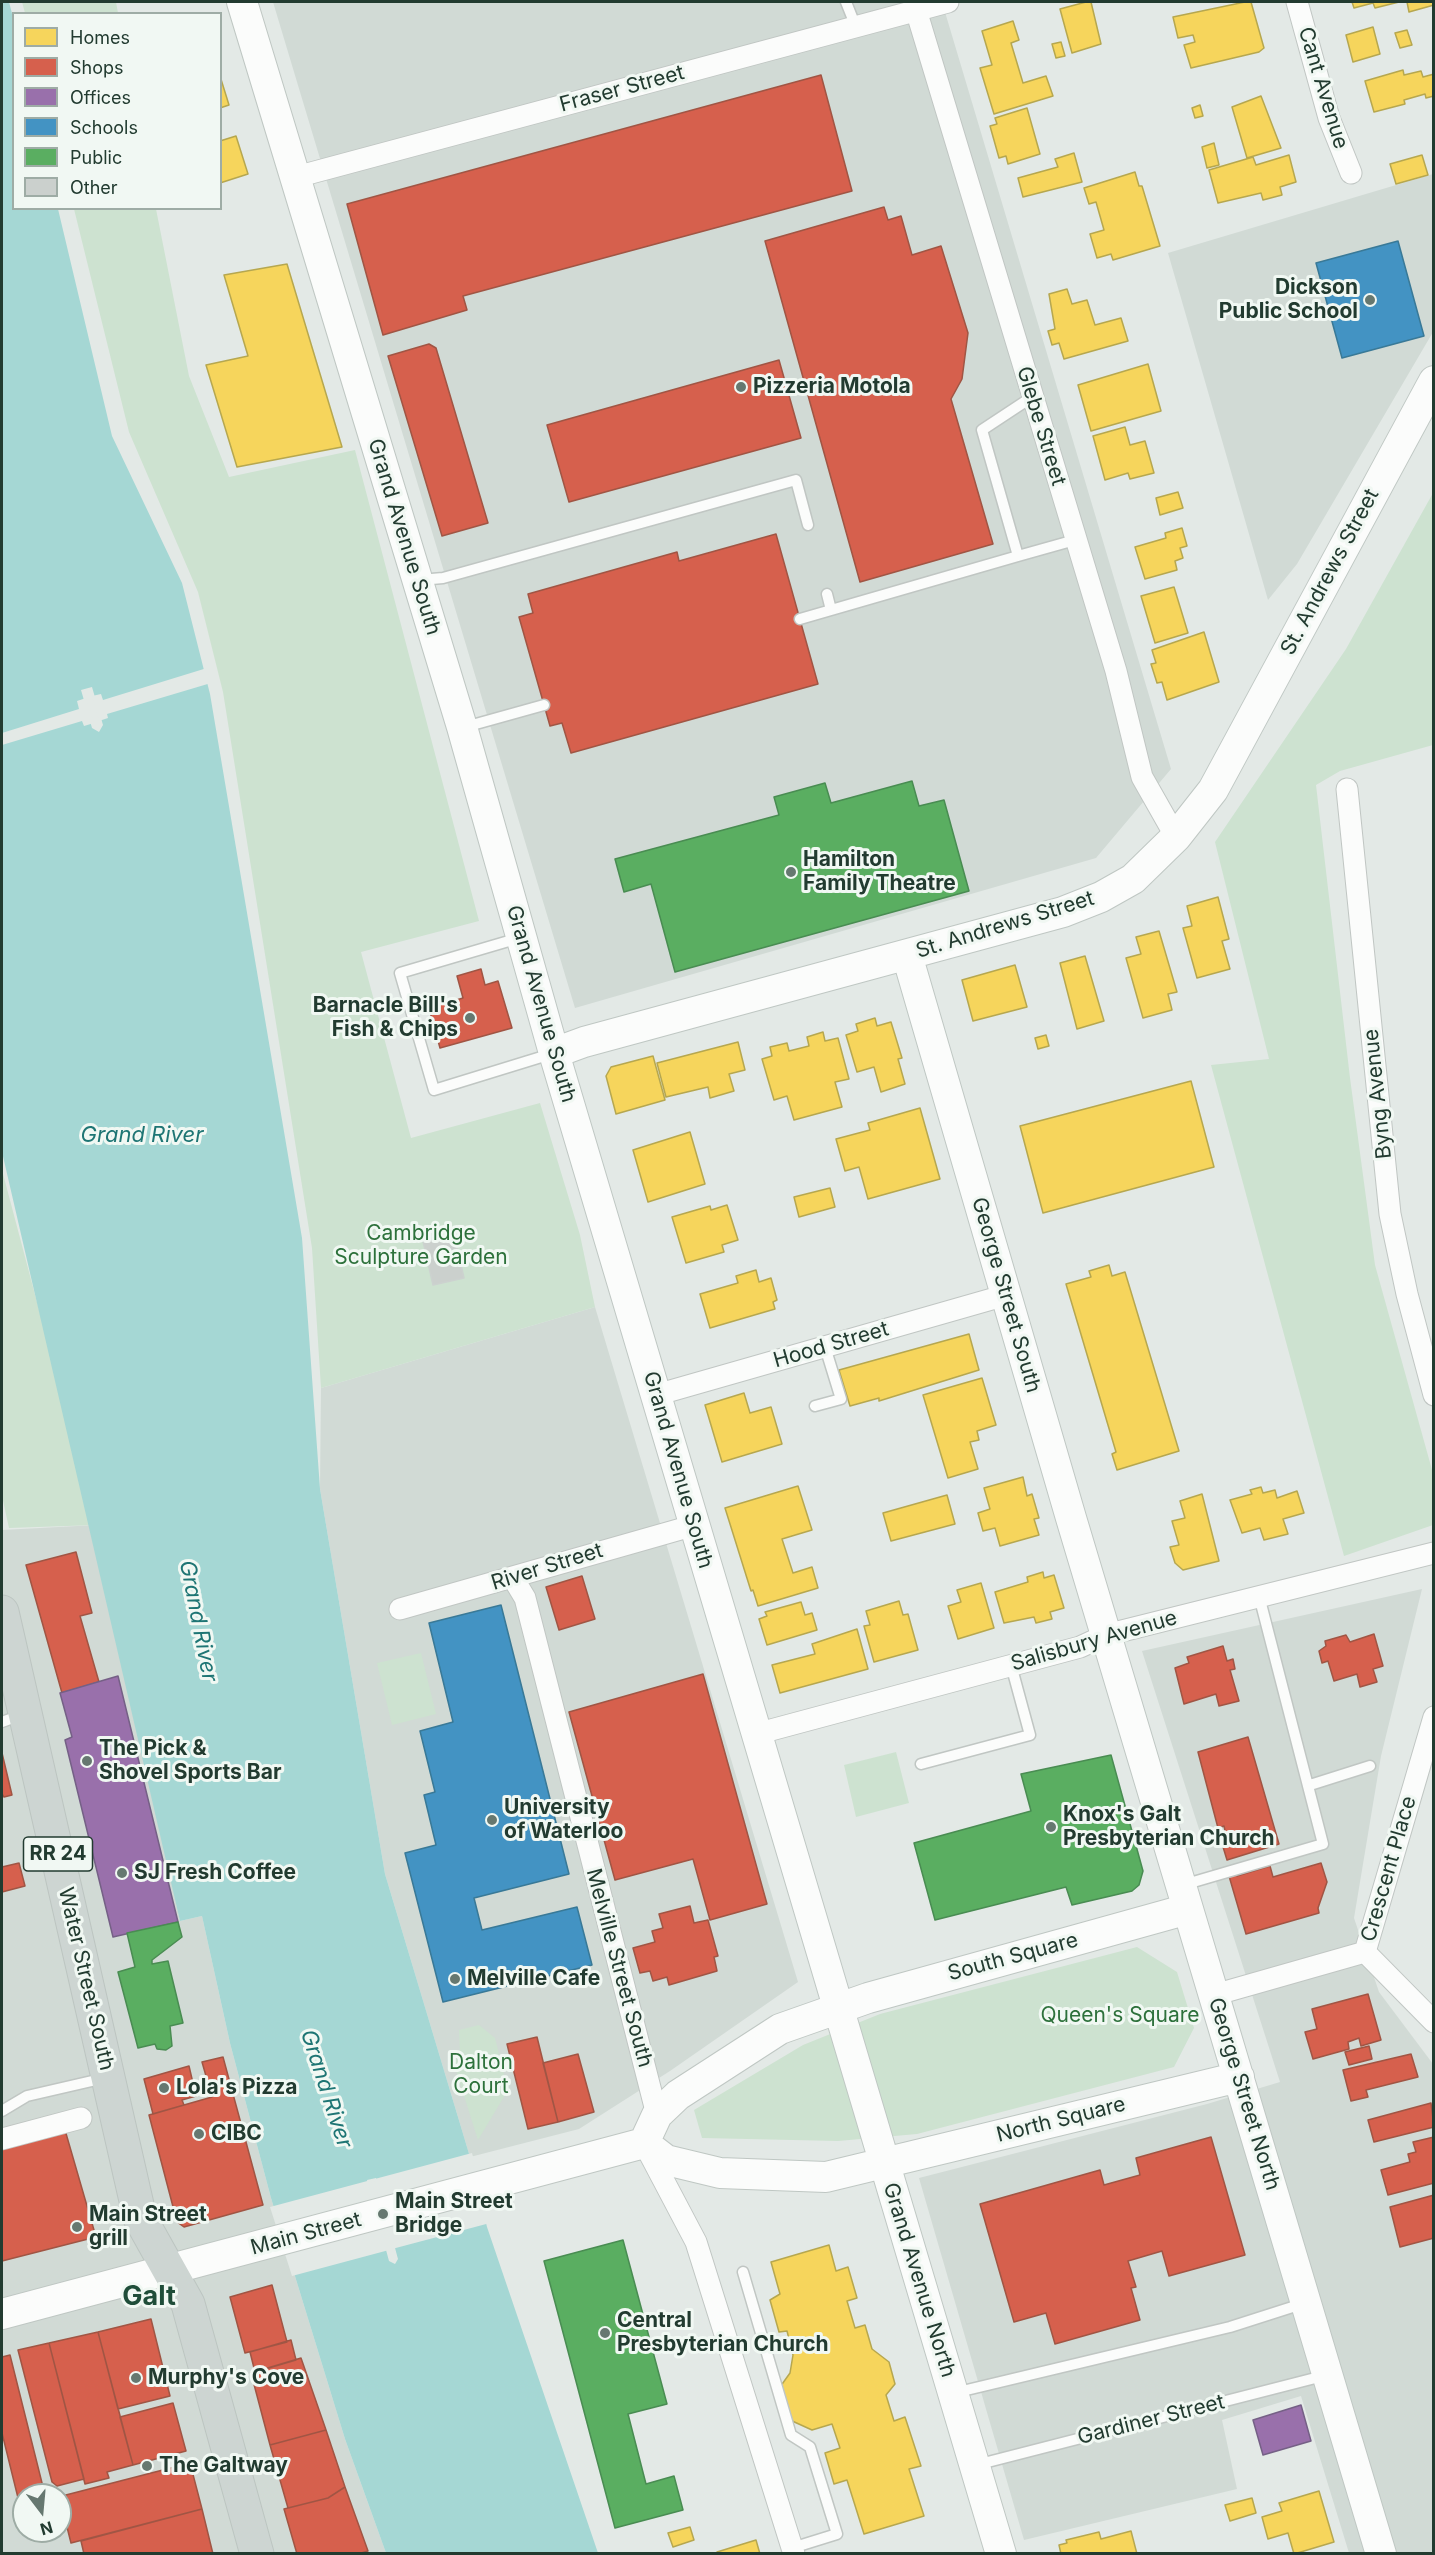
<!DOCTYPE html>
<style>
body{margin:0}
#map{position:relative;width:1435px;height:2555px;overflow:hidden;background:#e3e9e6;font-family:Inter,sans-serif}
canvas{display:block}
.frame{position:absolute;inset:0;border:3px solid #223b30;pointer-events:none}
.legend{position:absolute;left:12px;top:12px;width:210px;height:198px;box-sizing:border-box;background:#f1f8f3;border:2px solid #9eaca5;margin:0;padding:8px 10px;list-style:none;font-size:18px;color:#223b30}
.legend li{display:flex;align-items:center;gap:12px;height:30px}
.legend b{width:30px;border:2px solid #9eaca5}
.north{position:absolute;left:12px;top:2483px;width:60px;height:60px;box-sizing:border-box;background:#f1f8f3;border:2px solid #9eaca5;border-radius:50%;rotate:164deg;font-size:16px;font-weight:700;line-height:24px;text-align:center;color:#223b30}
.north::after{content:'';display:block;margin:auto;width:21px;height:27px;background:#667870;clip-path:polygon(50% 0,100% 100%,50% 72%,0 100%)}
</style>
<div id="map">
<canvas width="1435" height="2555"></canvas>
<div class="frame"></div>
<ul class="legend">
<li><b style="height:16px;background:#f6d55c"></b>Homes</li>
<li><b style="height:16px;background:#d6604d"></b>Shops</li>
<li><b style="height:16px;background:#9970ab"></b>Offices</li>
<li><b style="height:16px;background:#4393c3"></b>Schools</li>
<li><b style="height:16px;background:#5aae61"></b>Public</li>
<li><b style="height:16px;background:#cbd0cd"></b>Other</li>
</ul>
<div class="north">N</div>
</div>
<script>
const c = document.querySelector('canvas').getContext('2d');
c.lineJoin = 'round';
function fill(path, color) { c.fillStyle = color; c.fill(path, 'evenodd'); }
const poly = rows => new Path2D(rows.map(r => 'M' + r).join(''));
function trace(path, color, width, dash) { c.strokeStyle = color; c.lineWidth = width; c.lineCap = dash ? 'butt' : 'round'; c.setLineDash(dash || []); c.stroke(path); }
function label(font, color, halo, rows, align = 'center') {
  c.font = font + ' Inter,sans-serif'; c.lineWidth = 6; c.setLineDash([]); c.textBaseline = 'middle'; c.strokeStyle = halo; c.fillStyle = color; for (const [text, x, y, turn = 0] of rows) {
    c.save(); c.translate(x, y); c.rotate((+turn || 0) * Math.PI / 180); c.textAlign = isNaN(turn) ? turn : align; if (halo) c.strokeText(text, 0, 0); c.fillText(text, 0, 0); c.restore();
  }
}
const built = poly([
 [273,2,942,2,1171,769,1096,858,575,1008],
 [1433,174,1433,332,1297,564,1268,600,1168,253],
 [595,1307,798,1982,670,2071,579,2129,470,2157,385,1874,320,1489,321,1388],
 [96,1525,180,1921,202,1916,230,2043,271,2198,345,2439,386,2553,2,2553,2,1530],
 [24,2495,60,2495,60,2531,24,2531],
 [1422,1589,1381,1756,1354,1918,1379,1992,1433,2064,1433,2553,1349,2553,1301,2396,1222,2420,1237,2489,1024,2540,919,2178,1207,2104,1280,2082,1142,1651]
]);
const green = poly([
 [22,2,116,2,118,13,25,13],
 [74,209,156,209,189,376,229,477,355,450,479,921,361,952,411,1138,540,1103,580,1235,595,1307,321,1388,312,1248,223,692,198,592,129,432],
 [1433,493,1433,745,1340,771,1316,785,1350,1078,1375,1265,1434,1477,1433,1525,1344,1556,1211,1065,1269,1059,1215,842,1346,649],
 [2,1170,96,1525,9,1528,2,1496],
 [421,1653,436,1714,392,1725,377,1663],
 [896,1752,909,1803,856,1817,844,1765],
 [1137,1947,1177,1972,1194,2028,1174,2067,917,2134,838,2141,702,2138,694,2110,803,2045,880,2014],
 [479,2025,495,2038,508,2090,478,2140,452,2058,460,2055,459,2030]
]);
const water = poly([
 [2,2,9,2,14,21,14,208,58,209,112,436,182,583,210,694,302,1238,320,1489,385,1874,470,2157,487,2227,598,2553,386,2553,345,2439,271,2198,230,2043,202,1916,180,1921,2,1152],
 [92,687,103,725,99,732,92,728,81,690],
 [376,2178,398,2259,395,2264,389,2261,367,2180]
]);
const pier = poly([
 [207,668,211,683,107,714,108,718,99,721,92,696,101,694,103,700],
 [86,698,94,723,84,726,82,721,2,745,2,733,79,709,77,701],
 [472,2153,490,2223,392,2249,374,2181,371,2182,389,2250,292,2276,270,2207]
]);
const homes = poly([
 [1086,2,1091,2,1101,44,1072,53,1060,9,1086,2],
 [1245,2,1251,2,1264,48,1259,52,1191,68,1184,45,1195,42,1193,35,1178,38,1173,17,1245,2],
 [1352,2,1399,2,1375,8,1373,3,1354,8,1352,2],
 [1407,2,1434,2,1434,5,1409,12,1407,2],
 [1013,21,1019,40,1011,43,1023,83,1046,76,1053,96,994,114,980,68,992,65,982,31,1013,21],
 [1373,27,1380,54,1353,62,1346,35,1373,27],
 [1407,30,1412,45,1400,48,1395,33,1407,30],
 [1061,42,1065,56,1056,58,1052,44,1061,42],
 [1403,70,1404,75,1421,71,1423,77,1434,74,1434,96,1426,98,1425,94,1404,100,1405,104,1374,112,1365,81,1403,70],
 [220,76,229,105,220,108,220,76],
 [1261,96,1281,148,1247,158,1232,107,1261,96],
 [1200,105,1203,116,1195,118,1192,108,1200,105],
 [1027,108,1040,154,1008,164,1006,156,999,158,990,126,997,124,995,118,1027,108],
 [236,136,248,174,220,183,220,141,236,136],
 [1214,143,1219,165,1207,168,1202,147,1214,143],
 [1074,153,1082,182,1023,197,1018,178,1058,167,1055,159,1074,153],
 [1289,155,1296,182,1280,187,1282,195,1263,200,1261,193,1218,203,1209,170,1253,157,1256,165,1289,155],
 [1422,155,1428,175,1396,184,1390,164,1422,155],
 [1135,172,1139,186,1142,186,1160,246,1113,260,1111,254,1097,258,1090,234,1104,230,1096,202,1089,204,1084,188,1135,172],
 [287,264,342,447,237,467,206,365,248,356,224,275,287,264],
 [1067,289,1072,304,1087,300,1095,325,1121,318,1128,341,1064,359,1059,343,1052,345,1048,331,1055,329,1049,294,1067,289],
 [1148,364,1161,411,1091,431,1078,385,1148,364],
 [1125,427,1130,445,1145,441,1154,473,1130,479,1128,473,1105,480,1093,436,1125,427],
 [1178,492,1183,508,1160,515,1156,498,1178,492],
 [1182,528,1187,546,1180,548,1183,558,1175,561,1177,570,1145,579,1135,547,1166,538,1165,533,1182,528],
 [1174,587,1188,633,1155,643,1141,596,1174,587],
 [1204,632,1219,682,1167,700,1162,682,1157,683,1151,664,1156,663,1152,650,1204,632],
 [1218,897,1229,939,1222,941,1230,969,1197,978,1183,928,1192,926,1187,906,1218,897],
 [1159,931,1177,992,1168,994,1172,1010,1143,1018,1126,958,1141,954,1136,937,1159,931],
 [1085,956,1104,1021,1077,1029,1060,963,1085,956],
 [1015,965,1027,1007,973,1021,962,980,1015,965],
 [875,1018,877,1026,891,1022,902,1058,898,1059,905,1084,881,1092,874,1067,857,1072,846,1035,858,1031,856,1024,875,1018],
 [823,1032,825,1041,838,1038,849,1079,835,1082,842,1107,794,1120,787,1096,774,1100,762,1059,772,1056,770,1047,787,1043,789,1051,809,1046,807,1037,823,1032],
 [1046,1035,1049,1046,1038,1049,1035,1038,1046,1035],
 [738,1042,745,1070,729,1074,734,1091,710,1098,708,1087,666,1097,657,1063,738,1042],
 [653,1056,665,1100,616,1114,606,1076,611,1067,653,1056],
 [1191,1081,1214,1167,1043,1213,1020,1126,1191,1081],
 [920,1108,940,1179,868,1199,859,1167,845,1171,836,1139,870,1130,868,1123,920,1108],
 [690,1132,705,1184,648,1202,633,1150,690,1132],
 [830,1188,835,1207,799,1217,794,1197,830,1188],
 [727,1205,738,1240,722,1245,724,1252,686,1263,672,1217,710,1206,711,1210,727,1205],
 [1109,1265,1112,1276,1125,1272,1179,1451,1117,1470,1112,1454,1116,1452,1066,1284,1091,1277,1089,1271,1109,1265],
 [756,1270,759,1282,771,1278,777,1300,773,1302,775,1309,710,1328,700,1294,738,1283,736,1276,756,1270],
 [969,1334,979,1370,879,1401,879,1398,850,1406,839,1370,969,1334],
 [982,1378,996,1425,977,1431,979,1440,970,1442,978,1469,948,1478,923,1395,982,1378],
 [744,1393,750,1413,771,1407,782,1444,722,1462,705,1405,744,1393],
 [1023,1477,1027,1496,1032,1494,1039,1518,1034,1519,1039,1535,1000,1546,995,1528,983,1531,978,1513,990,1509,984,1488,1023,1477],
 [798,1486,812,1530,782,1539,793,1573,812,1567,818,1588,758,1606,753,1590,751,1591,725,1508,798,1486],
 [1261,1487,1263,1493,1275,1490,1277,1498,1297,1491,1304,1513,1283,1519,1288,1534,1264,1540,1260,1528,1242,1533,1230,1500,1252,1494,1250,1490,1261,1487],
 [1202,1494,1219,1561,1183,1570,1175,1563,1170,1547,1179,1545,1172,1521,1185,1518,1180,1501,1202,1494],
 [947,1495,955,1524,891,1541,883,1513,947,1495],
 [1043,1572,1044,1578,1054,1575,1064,1608,1050,1612,1052,1619,1036,1623,1034,1617,1004,1623,995,1592,1028,1582,1027,1577,1043,1572],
 [981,1583,994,1628,958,1639,948,1606,961,1602,957,1590,981,1583],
 [899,1601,903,1615,908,1614,918,1650,874,1662,864,1626,870,1625,866,1611,899,1601],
 [801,1602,805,1615,812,1613,817,1630,767,1645,759,1619,767,1616,765,1612,801,1602],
 [857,1629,868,1669,780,1693,772,1665,815,1654,812,1644,857,1629],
 [829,2245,836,2271,848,2267,857,2298,847,2301,855,2328,865,2325,872,2349,889,2362,895,2384,886,2395,894,2421,905,2417,921,2466,909,2469,924,2516,864,2534,847,2480,834,2484,825,2453,840,2448,832,2424,812,2430,790,2420,780,2387,790,2373,793,2355,787,2331,779,2332,770,2300,780,2294,771,2262,829,2245],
 [1319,2491,1334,2542,1294,2554,1288,2533,1268,2539,1262,2517,1282,2511,1279,2503,1319,2491],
 [1252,2498,1256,2513,1230,2521,1225,2505,1252,2498],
 [690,2527,694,2540,673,2547,668,2533,690,2527],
 [1131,2531,1137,2554,1061,2554,1059,2545,1067,2543,1066,2540,1099,2532,1101,2539,1131,2531],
 [756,2540,760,2554,717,2554,717,2552,756,2540]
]);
const shops = poly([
 [821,75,852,191,463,296,467,310,383,335,347,204,821,75],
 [884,207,888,220,901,216,912,255,941,246,968,333,962,379,951,399,993,544,860,582,765,241,884,207],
 [429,344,436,348,488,523,442,536,388,356,429,344],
 [779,360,801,438,569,502,547,425,779,360],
 [776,534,818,684,571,753,562,723,550,726,519,617,533,613,528,594,677,552,679,561,776,534],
 [481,969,485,985,498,981,512,1028,440,1048,429,1008,463,998,457,976,481,969],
 [76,1552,92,1613,80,1616,99,1682,62,1693,26,1565,76,1552],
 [582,1576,595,1619,559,1630,546,1587,582,1576],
 [1374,1634,1383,1666,1373,1669,1377,1682,1360,1687,1357,1674,1334,1681,1328,1661,1322,1663,1319,1651,1326,1646,1325,1641,1346,1635,1350,1642,1374,1634],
 [1223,1646,1227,1661,1233,1659,1235,1669,1230,1670,1239,1701,1219,1706,1216,1694,1184,1704,1175,1668,1189,1663,1187,1657,1223,1646],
 [703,1674,767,1904,710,1920,693,1859,615,1880,569,1712,703,1674],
 [1248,1737,1279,1844,1227,1860,1220,1837,1226,1835,1224,1826,1218,1828,1198,1752,1248,1737],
 [2,1753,12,1795,4,1797,2,1794,2,1753],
 [19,1863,25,1886,2,1892,2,1867,19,1863],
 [1321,1863,1327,1882,1318,1908,1319,1913,1246,1934,1229,1876,1237,1874,1237,1876,1270,1866,1273,1877,1321,1863],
 [690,1906,694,1923,708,1920,718,1956,714,1957,717,1971,669,1985,667,1977,653,1981,650,1971,640,1973,633,1948,655,1942,652,1931,663,1928,659,1914,690,1906],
 [1368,1994,1381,2040,1361,2046,1359,2038,1348,2042,1349,2049,1313,2059,1305,2032,1317,2029,1312,2009,1368,1994],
 [537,2037,558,2122,528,2129,507,2044,537,2037],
 [1369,2046,1372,2059,1349,2065,1345,2052,1369,2046],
 [578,2054,594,2112,558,2122,543,2063,578,2054],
 [1411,2054,1418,2077,1366,2090,1368,2097,1351,2101,1343,2070,1411,2054],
 [223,2057,263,2205,184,2227,177,2222,149,2115,212,2097,202,2062,223,2057],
 [189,2066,196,2096,182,2100,184,2105,153,2114,144,2079,189,2066],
 [1431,2103,1434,2127,1374,2142,1368,2120,1431,2103],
 [65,2130,96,2237,2,2261,2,2148,65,2130],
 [1211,2137,1245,2255,1169,2276,1162,2251,1128,2261,1136,2287,1131,2288,1140,2320,1055,2344,1046,2313,1014,2322,980,2204,1100,2170,1104,2185,1140,2175,1136,2158,1211,2137],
 [1434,2137,1434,2183,1388,2195,1381,2170,1410,2162,1408,2154,1416,2152,1413,2142,1434,2137],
 [1434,2195,1434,2238,1400,2247,1390,2207,1434,2195],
 [272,2285,287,2342,245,2353,230,2297,272,2285],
 [151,2319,170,2396,118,2409,98,2332,151,2319],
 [98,2332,133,2465,107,2472,109,2478,85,2484,49,2343,98,2332],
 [291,2340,296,2360,255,2372,250,2352,291,2340],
 [49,2343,84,2479,57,2486,52,2482,18,2350,49,2343],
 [10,2355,45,2495,24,2495,24,2513,22,2514,2,2433,2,2357,10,2355],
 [301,2358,326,2430,270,2445,251,2373,301,2358],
 [173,2403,186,2451,133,2465,120,2417,173,2403],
 [326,2430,345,2487,328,2498,288,2508,270,2445,326,2430],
 [190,2463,202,2509,71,2543,60,2499,62,2496,190,2463],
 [345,2487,368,2551,358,2554,297,2554,284,2509,328,2498,345,2487],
 [202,2509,213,2554,84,2554,81,2541,202,2509]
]);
const offices = poly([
 [118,1676,178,1922,113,1937,65,1740,72,1737,60,1693,118,1676],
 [1301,2405,1311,2441,1263,2455,1253,2420,1301,2405]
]);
const schools = poly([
 [1398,241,1424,336,1342,358,1316,263,1398,241],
 [501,1605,569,1874,474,1898,482,1930,577,1907,592,1965,443,2002,405,1853,436,1845,424,1795,435,1792,420,1731,453,1722,429,1623,501,1605]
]);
const public = poly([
 [912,781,919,806,944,800,969,891,675,972,651,884,624,892,615,859,779,815,774,797,825,783,831,803,912,781],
 [1111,1755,1143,1871,1139,1885,1132,1891,1072,1905,1066,1887,935,1920,914,1843,1031,1811,1021,1774,1111,1755],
 [178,1922,182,1937,152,1960,152,1964,168,1961,183,2023,170,2026,172,2046,166,2050,157,2049,155,2044,138,2048,118,1972,135,1967,127,1933,178,1922],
 [623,2240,667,2404,628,2414,646,2484,674,2476,683,2510,615,2528,544,2261,623,2240]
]);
const building = poly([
 [454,1234,464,1278,433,1285,423,1241,454,1234]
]);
const lane = poly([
 [846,2,856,27],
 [1032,397,982,430,1018,556,1075,540],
 [420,580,443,578,796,480,808,525],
 [827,594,831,610],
 [800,619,1018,556],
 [465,727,544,705],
 [519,938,400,973,434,1090,551,1054],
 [815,1406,841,1399,825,1347],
 [2,1722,21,1715],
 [921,1764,1030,1735,1011,1665],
 [1310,1785,1370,1766],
 [1183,1885,1323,1844,1259,1596],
 [2,2111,27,2096,105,2078],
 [743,2272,791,2435,810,2447,837,2534,792,2548],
 [954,2393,1230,2327,1305,2303],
 [976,2465,1327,2375]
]);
const street = poly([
 [1297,2,1329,118,1351,173],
 [916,10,1116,671,1142,777,1176,837],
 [296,177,948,2],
 [1347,789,1390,1214,1407,1294,1434,1395],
 [656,1395,1006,1295],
 [513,1578,525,1598,657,2115],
 [400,1609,695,1525],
 [756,1734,1080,1647,1106,1635,1434,1553],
 [1365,1952,1434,1717],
 [1365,1952,1434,2022],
 [1214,1995,1365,1952],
 [2,2139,81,2118],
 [647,2149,696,2242,794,2554]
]);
const secondary = poly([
 [242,2,462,727,554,1053,1001,2554],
 [907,955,1071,1518,1381,2554],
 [554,1053,584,1042,1063,912,1101,897,1133,879,1176,837,1213,790,1434,381],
 [644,2143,666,2160,720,2173,826,2177,1239,2077],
 [644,2143,657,2115,678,2095,780,2029,868,1998,1188,1909],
 [2,2314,644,2143]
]);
const primary = poly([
 [2,1612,140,2218,188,2304,257,2554]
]);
const markers = [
 [1370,300,6,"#667870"],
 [741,387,6,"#667870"],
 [791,872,6,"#667870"],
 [470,1018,6,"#667870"],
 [87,1761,6,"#667870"],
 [492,1820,6,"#667870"],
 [1051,1827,6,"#667870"],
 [122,1873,6,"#667870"],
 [455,1979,6,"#667870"],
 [164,2088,6,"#667870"],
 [199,2134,6,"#667870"],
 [383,2214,6,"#667870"],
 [77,2227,6,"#667870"],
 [605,2333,6,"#667870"],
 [136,2378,6,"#667870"],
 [147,2466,6,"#667870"]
];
const shields = [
 [58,1854,69]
];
const shieldNames = [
 ["RR 24",58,1854]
];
const streetNames = [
 ["Cant Avenue",1323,88,73],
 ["Fraser Street",622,89,-15],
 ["Glebe Street",1041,426,73],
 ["Grand Avenue South",404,537,73],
 ["St. Andrews Street",1330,572,-62],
 ["St. Andrews Street",1005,925,-17],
 ["Grand Avenue South",541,1004,74],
 ["Byng Avenue",1378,1094,-96],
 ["George Street South",1006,1295,74],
 ["Hood Street",831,1345,-16],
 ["Grand Avenue South",678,1470,74],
 ["River Street",547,1567,-17],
 ["Salisbury Avenue",1094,1641,-16],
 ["Crescent Place",1389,1869,-74],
 ["South Square",1013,1957,-15],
 ["Melville Street South",619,1968,75],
 ["Water Street South",86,1979,77],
 ["George Street North",1244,2094,73],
 ["North Square",1061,2120,-14],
 ["Main Street",306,2234,-15],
 ["Grand Avenue North",919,2280,73],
 ["Gardiner Street",1151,2420,-14]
];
const poiNames = [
 ["Dickson",1358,288,"right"],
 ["Public School",1358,312,"right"],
 ["Pizzeria Motola",753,387],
 ["Hamilton",803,860],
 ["Family Theatre",803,884],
 ["Barnacle Bill's",458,1006,"right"],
 ["Fish & Chips",458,1030,"right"],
 ["The Pick &",99,1749],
 ["Shovel Sports Bar",99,1773],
 ["University",504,1808],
 ["of Waterloo",504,1832],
 ["Knox's Galt",1063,1815],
 ["Presbyterian Church",1063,1839],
 ["SJ Fresh Coffee",134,1873],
 ["Melville Cafe",467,1979],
 ["Lola's Pizza",176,2088],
 ["CIBC",211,2134],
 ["Main Street",395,2202],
 ["Bridge",395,2226],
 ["Main Street",89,2215],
 ["grill",89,2239],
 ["Central",617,2321],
 ["Presbyterian Church",617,2345],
 ["Murphy's Cove",148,2378],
 ["The Galtway",159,2466]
];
const parkNames = [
 ["Cambridge",421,1234],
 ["Sculpture Garden",421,1258],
 ["Queen's Square",1120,2016],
 ["Dalton",481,2063],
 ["Court",481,2087]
];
const waterNames = [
 ["Grand River",142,1135],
 ["Grand River",198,1621,79],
 ["Grand River",326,2089,72]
];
const districtNames = [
 ["Galt",149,2297]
];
fill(built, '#d1dad5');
fill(green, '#cde2d0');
fill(water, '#a5d7d4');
fill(pier, '#e3e9e6');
fill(homes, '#f6d55c');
trace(homes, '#b6a74f', 1.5);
fill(shops, '#d6604d');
trace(shops, '#a05544', 1.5);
fill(offices, '#9970ab');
trace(offices, '#756086', 1.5);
fill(schools, '#4393c3');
trace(schools, '#397997', 1.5);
fill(public, '#5aae61');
trace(public, '#498c52', 1.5);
fill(building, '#cbd0cd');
trace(building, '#ccd2cf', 1.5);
trace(lane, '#c0c6c3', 13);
trace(street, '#c0c6c3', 23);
trace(secondary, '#bfc7c3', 32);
trace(primary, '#bcc5c1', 35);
trace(lane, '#fbfcfb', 10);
trace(street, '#fbfcfb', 21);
trace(secondary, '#fbfcfb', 30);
trace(primary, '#cdd5d2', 33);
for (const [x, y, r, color] of markers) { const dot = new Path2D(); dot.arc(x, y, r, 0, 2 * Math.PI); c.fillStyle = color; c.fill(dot); trace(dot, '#f1f8f3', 2); }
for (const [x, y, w] of shields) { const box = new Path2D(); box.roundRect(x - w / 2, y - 17, w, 34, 4.5); c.fillStyle = '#f1f8f3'; c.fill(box); trace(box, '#223b30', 1.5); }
label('bold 20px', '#223b30', null, shieldNames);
label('21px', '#223b30', '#f1f8f3', streetNames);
label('bold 21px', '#223b30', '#f1f8f3', poiNames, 'left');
label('21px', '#2d713b', '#f1f8f3', parkNames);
label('italic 22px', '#1e7574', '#f1f8f3', waterNames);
label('bold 27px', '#1f4d39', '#f1f8f3', districtNames);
</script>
